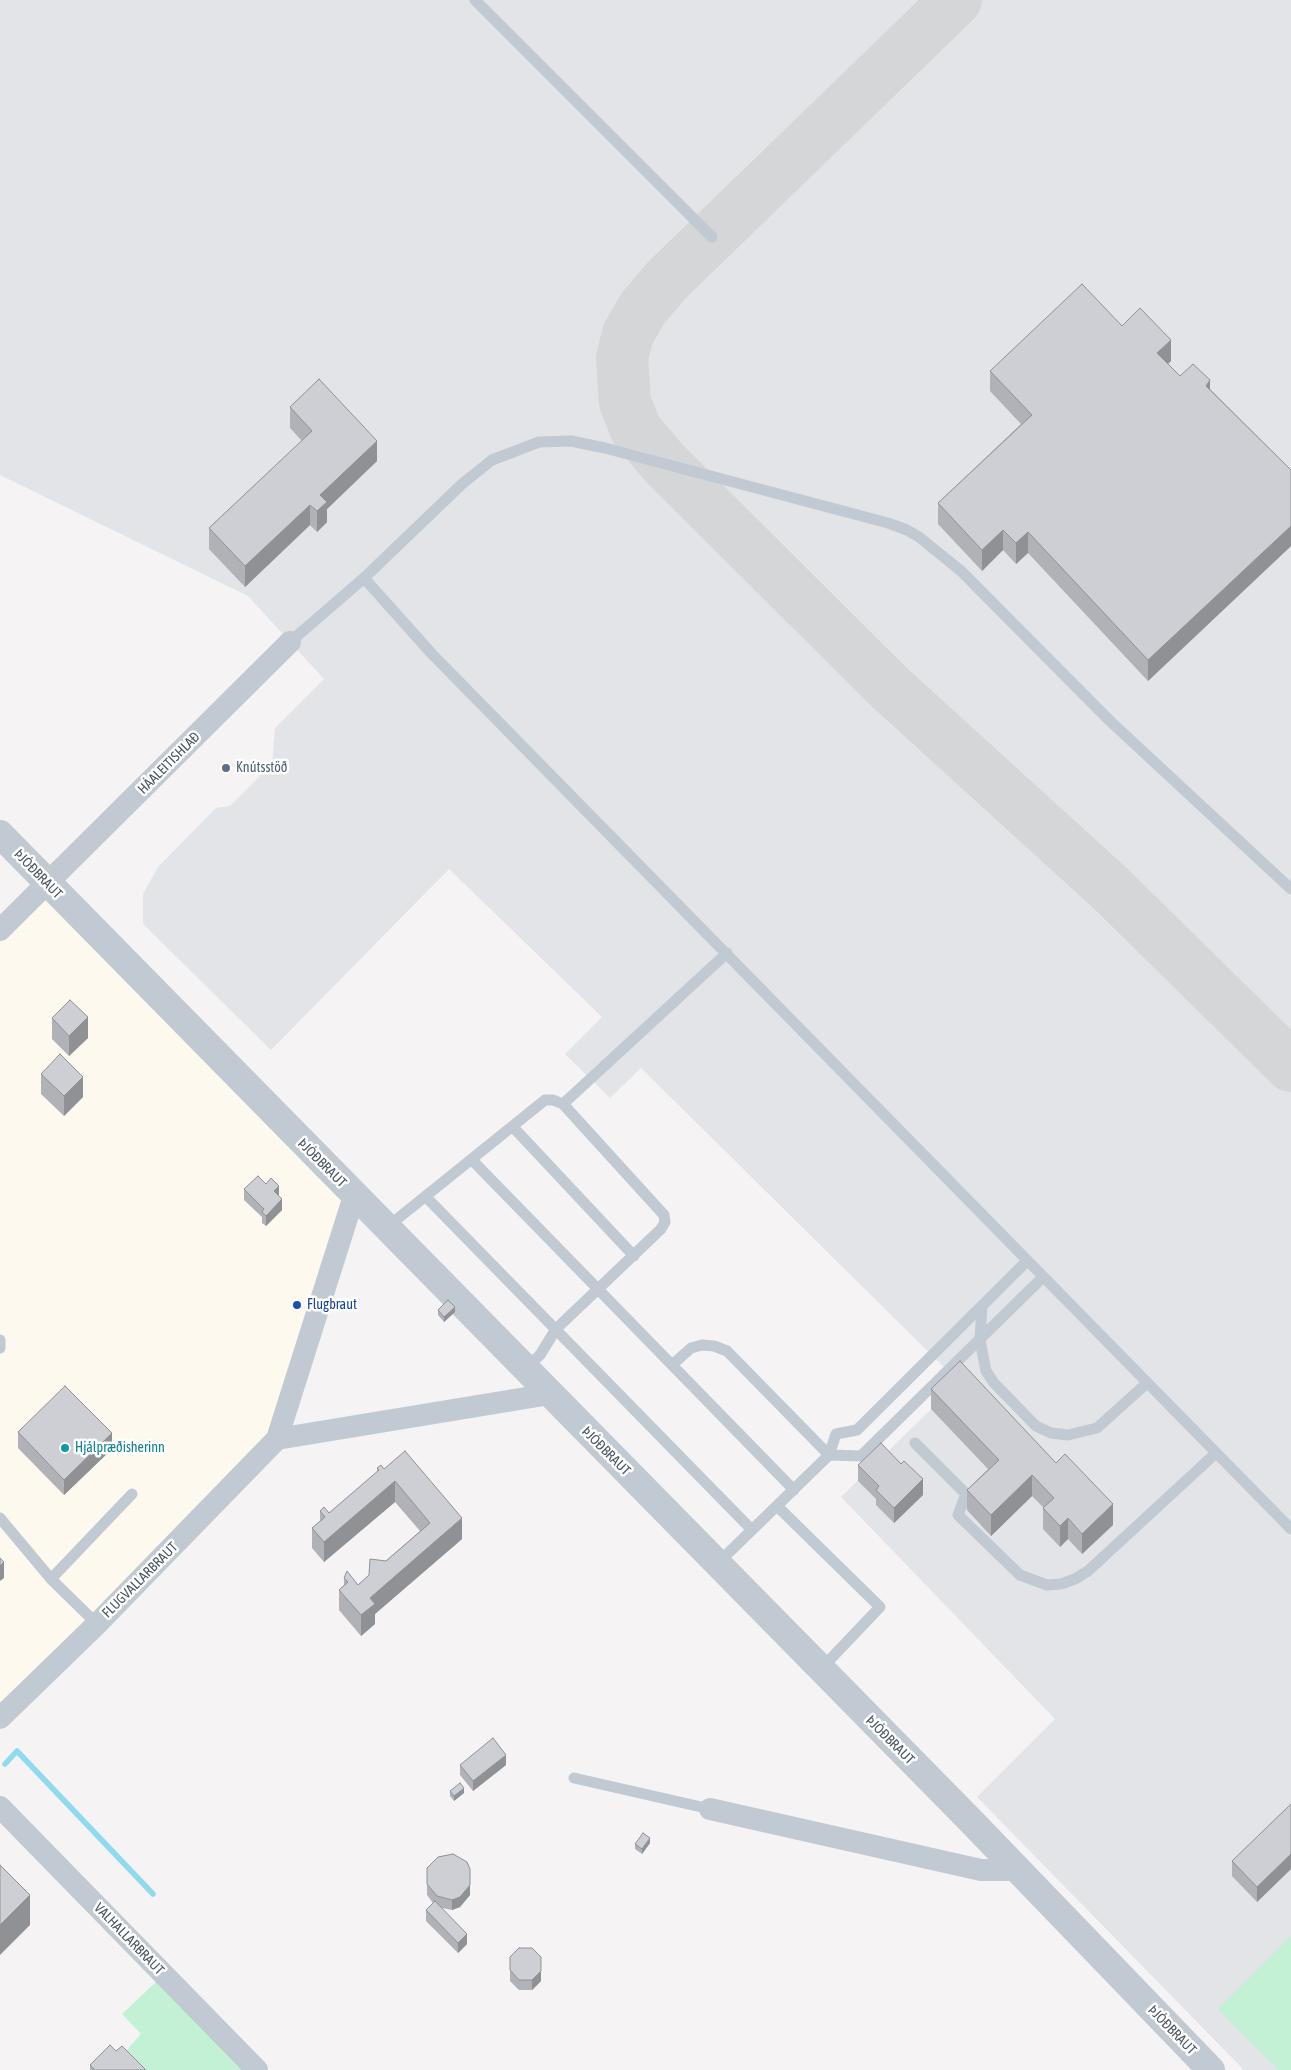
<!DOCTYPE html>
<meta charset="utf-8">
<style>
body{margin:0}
canvas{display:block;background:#f5f3f3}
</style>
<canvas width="1291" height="2070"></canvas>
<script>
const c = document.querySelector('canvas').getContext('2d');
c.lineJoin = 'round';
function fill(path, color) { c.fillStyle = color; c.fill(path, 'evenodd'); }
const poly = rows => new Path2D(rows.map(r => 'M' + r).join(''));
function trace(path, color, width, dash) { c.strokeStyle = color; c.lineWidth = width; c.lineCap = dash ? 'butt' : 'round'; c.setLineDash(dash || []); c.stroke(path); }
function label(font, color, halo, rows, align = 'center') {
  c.font = font + ' "Asap Condensed",sans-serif'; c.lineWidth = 5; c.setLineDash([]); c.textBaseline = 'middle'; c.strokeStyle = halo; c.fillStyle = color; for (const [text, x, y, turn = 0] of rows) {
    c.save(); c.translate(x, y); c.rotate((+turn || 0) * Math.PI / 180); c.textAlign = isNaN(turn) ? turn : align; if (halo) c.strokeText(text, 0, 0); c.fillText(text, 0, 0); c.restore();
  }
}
const commercial = poly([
 [47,884,354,1196,277,1439,0,1718,0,930]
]);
const airport = poly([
 [0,0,1291,0,1291,2070,1244,2070,977,1797,1055,1719,841,1497,959,1382,641,1068,610,1098,565,1054,602,1017,449,869,271,1050,143,924,143,894,158,867,216,808,230,806,272,764,275,728,324,679,248,596,0,475]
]);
const green = poly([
 [1291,1936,1291,2070,1278,2070,1218,2009],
 [158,1980,246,2070,145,2070,126,2051,141,2034,122,2014]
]);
const stream = poly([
 [5,1764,17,1751,153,1894]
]);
const taxiway = poly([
 [956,0,668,279,643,308,628,334,622,358,625,402,636,430,665,464,888,686,1110,888,1291,1066]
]);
const service = poly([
 [475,0,712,237],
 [290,642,364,578],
 [1291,889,1110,721,961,571,919,537,907,530,888,523,605,448,571,441,539,442,492,460,462,484,364,578,432,654,1291,1529],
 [563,1104,727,953],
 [513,1127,634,1256],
 [472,1160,794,1490],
 [426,1197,752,1530],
 [386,1228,545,1100,553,1100,563,1104,664,1215,665,1222,661,1229,556,1329,540,1355,525,1369],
 [982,1306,980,1340,986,1371,994,1383,1036,1426,1051,1433,1068,1435,1097,1428,1147,1383],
 [0,1340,0,1348],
 [672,1365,691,1348,702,1345,714,1346,727,1351,829,1455,861,1456,1043,1277],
 [915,1443,966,1494,958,1515,1020,1575,1047,1585,1061,1584,1075,1579,1088,1571,1216,1453],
 [777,1506,880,1607,821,1669],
 [0,1518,51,1579,97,1624],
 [717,1564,829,1455,836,1434,857,1430,1027,1261],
 [51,1579,132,1494],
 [574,1778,710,1809]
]);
const minor = poly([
 [0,930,290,642],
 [277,1439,550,1394],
 [0,1718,97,1624,277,1439,354,1196],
 [0,1807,257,2070],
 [710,1809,981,1870,1017,1870]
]);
const tertiary = poly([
 [0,834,970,1820,1211,2070]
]);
const wall = poly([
 [1122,326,1171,361,1168,364,1180,376,1210,389,1291,470,1291,546,1148,681,1028,553,1016,564,1003,550,982,571,938,524,938,503,1021,424,990,391,990,371],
 [290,407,377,461,327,509,327,522,317,532,310,525,245,587,209,549,209,528,302,441,290,428],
 [52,1018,88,1038,69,1056,52,1039],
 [41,1074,83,1097,64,1116,41,1094],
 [244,1189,279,1196,282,1210,266,1226,262,1223,262,1217,244,1200],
 [438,1310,455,1312,444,1322,438,1315],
 [931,1389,1113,1525,1082,1554,1068,1539,1060,1547,1043,1529,1043,1507,1032,1496,991,1536,967,1510,967,1490,988,1469,931,1409],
 [18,1432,112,1449,64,1495,18,1448],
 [858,1465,923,1495,894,1523,876,1505,876,1499,858,1481],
 [377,1468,384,1469,462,1539,375,1614,375,1624,361,1636,339,1610,339,1590,344,1585,344,1578,358,1585,420,1531,395,1502,324,1562,312,1548,312,1528,320,1521,320,1511,329,1513,377,1472],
 [460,1765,506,1765,473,1791,460,1775],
 [450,1791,464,1793,454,1801,450,1796],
 [1291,1804,1291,1869,1257,1902,1232,1876,1232,1861],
 [650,1843,642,1854,635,1849,635,1844],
 [427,1868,470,1895,460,1907,452,1910,442,1908,467,1944,458,1953,426,1921,426,1910,433,1903,427,1895],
 [510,1957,541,1981,532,1990,519,1990,510,1981],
 [116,2051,146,2070,90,2070,90,2065]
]);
const shadedWall = poly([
 [1171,340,1171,361,1157,373,1157,353],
 [1210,380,1210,400,1206,386],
 [377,441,377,461,327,509,327,522,317,532,317,511,320,495],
 [310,505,310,525,245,587,245,566],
 [1291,526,1291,546,1148,681,1148,660],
 [1003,530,1003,550,982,571,982,550],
 [1028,532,1028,553,1016,564,1016,543],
 [88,1017,88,1038,69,1056,69,1036],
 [83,1077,83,1097,64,1116,64,1096],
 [279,1186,279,1196,274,1191],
 [282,1199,282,1210,266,1226,266,1216],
 [455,1307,455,1312,444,1322,444,1317],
 [112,1433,112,1449,64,1495,64,1480],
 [1032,1475,1032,1496,991,1536,991,1515],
 [923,1479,923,1495,894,1523,894,1508],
 [395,1481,395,1502,324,1562,324,1542],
 [1113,1504,1113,1525,1082,1554,1082,1534],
 [462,1518,462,1539,375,1614,375,1624,361,1636,361,1615,370,1598],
 [1068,1518,1068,1539,1060,1547,1060,1526],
 [4,1562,4,1578,0,1581,0,1566],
 [506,1755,506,1765,473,1791,473,1781],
 [464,1788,464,1793,454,1801,454,1796],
 [650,1838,650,1843,642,1854,642,1849],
 [1291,1854,1291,1869,1257,1902,1257,1887],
 [470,1869,470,1895,460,1907,452,1910,452,1900],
 [30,1895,30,1925,0,1955,0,1925],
 [467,1934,467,1944,458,1953,458,1943],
 [541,1971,541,1981,532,1990,532,1980]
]);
const building = poly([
 [1082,284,1122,326,1140,308,1171,340,1157,353,1180,376,1193,364,1210,380,1206,386,1291,470,1291,526,1148,660,1028,532,1016,543,1003,530,982,550,938,503,1032,415,990,371,1082,284],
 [319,379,377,441,320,495,327,502,317,511,310,505,245,566,209,528,312,431,290,407,319,379],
 [70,1000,88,1017,69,1036,52,1018,70,1000],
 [60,1054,83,1077,64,1096,41,1074,60,1054],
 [258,1176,266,1184,271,1178,279,1186,274,1191,282,1199,266,1216,262,1212,264,1209,244,1189,258,1176],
 [448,1300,455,1307,444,1317,438,1310,448,1300],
 [960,1361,1056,1463,1065,1454,1113,1504,1082,1534,1068,1518,1060,1526,1043,1508,1054,1498,1032,1475,991,1515,967,1490,999,1460,931,1389,960,1361],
 [65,1386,112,1433,64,1480,18,1432,65,1386],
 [881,1443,901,1464,904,1461,923,1479,894,1508,876,1490,879,1486,858,1465,881,1443],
 [405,1451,462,1518,370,1598,375,1604,361,1615,339,1590,348,1582,344,1578,347,1571,358,1585,369,1575,370,1559,386,1561,430,1523,395,1481,324,1542,312,1528,325,1517,320,1511,324,1507,329,1513,379,1470,377,1468,381,1465,384,1469,405,1451],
 [0,1558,4,1562,0,1566,0,1558],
 [493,1738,506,1755,473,1781,460,1765,493,1738],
 [460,1783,464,1788,454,1796,450,1791,460,1783],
 [1291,1804,1291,1854,1257,1887,1232,1861,1291,1804],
 [643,1833,650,1838,642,1849,635,1844,643,1833],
 [453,1854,467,1862,470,1869,470,1885,460,1897,452,1900,437,1896,427,1884,427,1868,438,1857,453,1854],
 [0,1865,30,1895,0,1925,0,1865],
 [435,1901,467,1934,458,1943,426,1910,435,1901],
 [519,1948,532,1948,541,1957,541,1971,532,1980,519,1980,510,1970,510,1957,519,1948],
 [110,2045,116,2051,122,2046,146,2070,95,2070,90,2065,110,2045]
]);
const markers = [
 [226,768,5,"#5c6f8a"],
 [297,1305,5,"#1a4fb4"],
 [65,1448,5,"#0f9aa8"]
];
const streetNames = [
 ["HÁALEITISHLAÐ",169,763,-45],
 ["ÞJÓÐBRAUT",38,874,46],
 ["ÞJÓÐBRAUT",322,1163,45],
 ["ÞJÓÐBRAUT",606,1451,45],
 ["FLUGVALLARBRAUT",140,1580,-45],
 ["ÞJÓÐBRAUT",890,1740,45],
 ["VALHALLARBRAUT",129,1939,46],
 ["ÞJÓÐBRAUT",1172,2030,46]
];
const serviceNames = [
 ["Knútsstöð",236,768]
];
const transitNames = [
 ["Flugbraut",307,1305]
];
const cultureNames = [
 ["Hjálpræðisherinn",75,1448]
];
fill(commercial, '#fdf9ef');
fill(airport, '#e2e4e7');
fill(green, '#c3f1d5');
trace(stream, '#90daee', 5.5);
trace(taxiway, '#d5d6d8', 52);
trace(service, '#c1cad2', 11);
trace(minor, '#c1cad2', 22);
trace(tertiary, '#c1cad2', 28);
fill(wall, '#b0b2b7');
fill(shadedWall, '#909195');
fill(building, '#cdcfd5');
trace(building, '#909195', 1);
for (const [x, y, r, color] of markers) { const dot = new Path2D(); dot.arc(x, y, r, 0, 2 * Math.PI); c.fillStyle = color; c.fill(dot); trace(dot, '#fff', 2); }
label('14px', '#4a5661', '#fff', streetNames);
label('14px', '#4e5e75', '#fff', serviceNames, 'left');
label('14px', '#164399', '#fff', transitNames, 'left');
label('14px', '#0d838f', '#fff', cultureNames, 'left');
</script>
